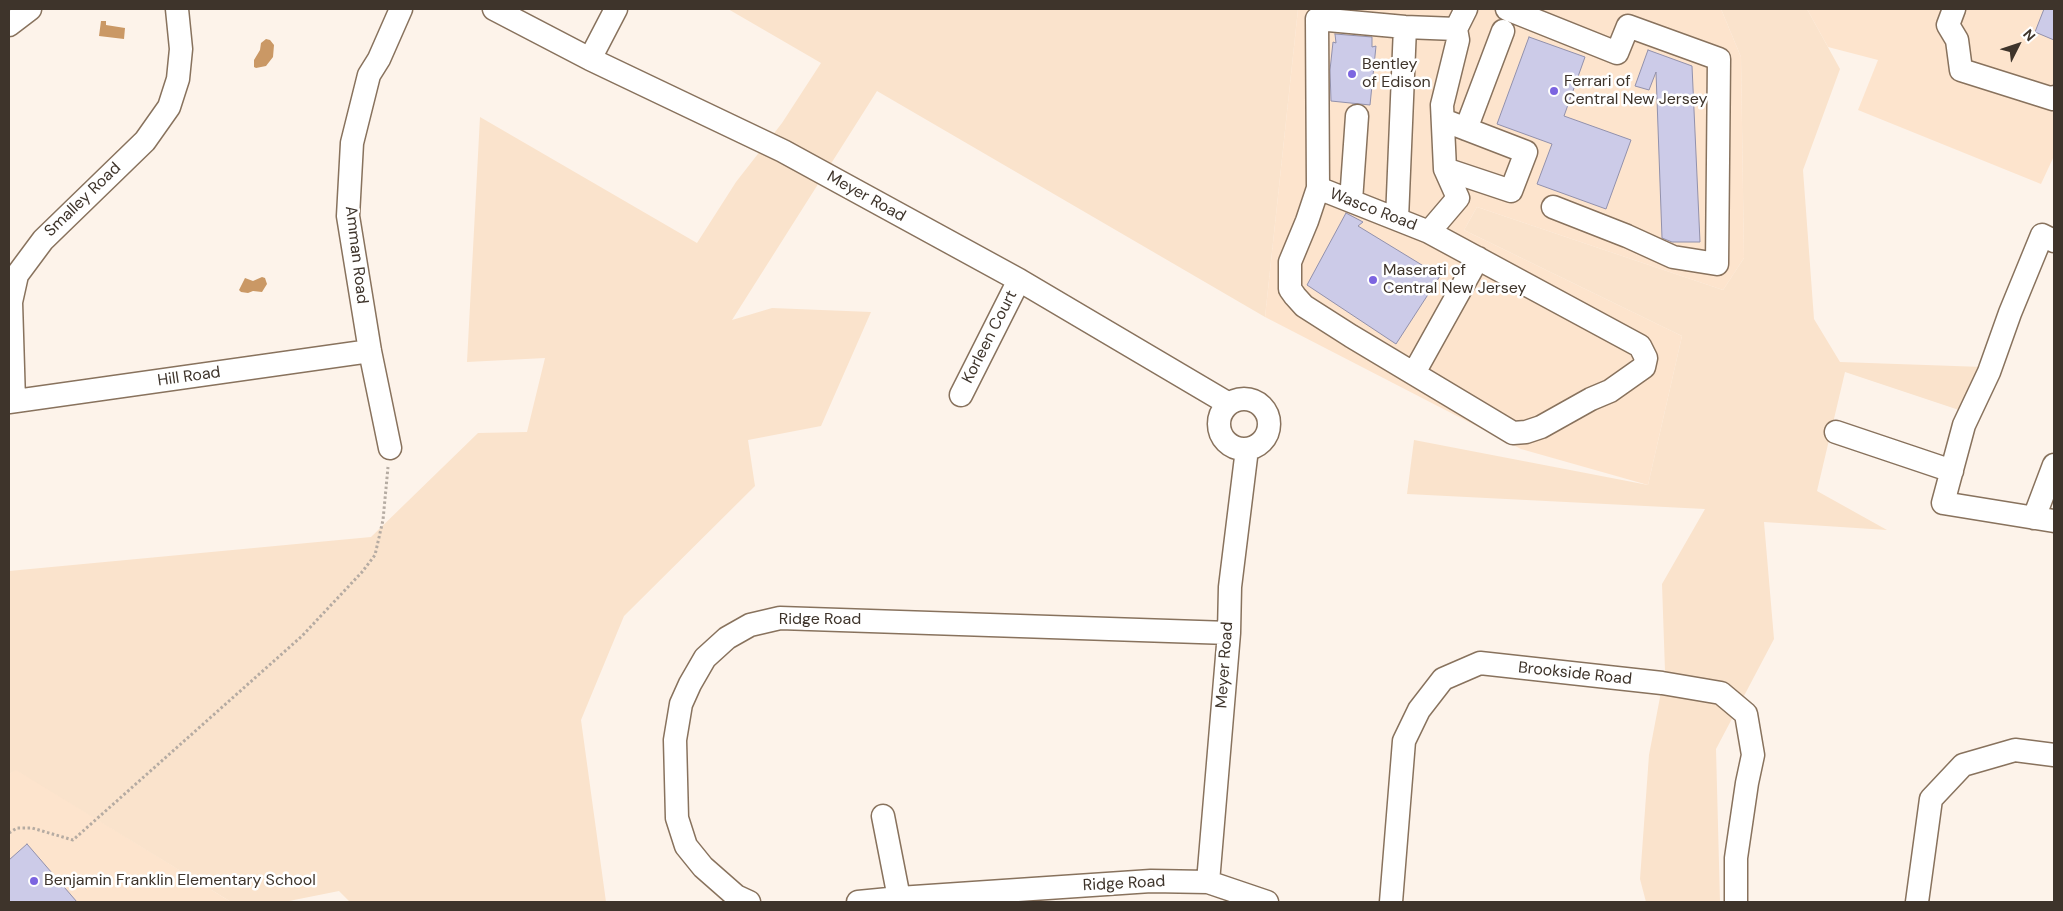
<!DOCTYPE html>
<style>
body{margin:0}
#map{position:relative;width:2063px;height:911px;overflow:hidden;background:#fdf3ea;font-family:"DM Sans",sans-serif}
canvas{display:block}
.frame{position:absolute;inset:0;border:10px solid #3e342b;pointer-events:none}
.north{position:absolute;left:1993px;top:20px;width:50px;height:50px;-webkit-text-stroke:4px #fff;paint-order:stroke;rotate:49deg;font-size:14px;font-weight:700;line-height:20px;text-align:center;color:#3e342b}
.north::after{content:'';display:block;margin:auto;width:18px;height:22px;background:#3e342b;clip-path:polygon(50% 0,100% 100%,50% 72%,0 100%)}
</style>
<div id="map">
<canvas width="2063" height="911"></canvas>
<div class="frame"></div>
<div class="north">N</div>
</div>
<script>
const c = document.querySelector('canvas').getContext('2d');
c.lineJoin = 'round';
function fill(path, color) { c.fillStyle = color; c.fill(path, 'evenodd'); }
const poly = rows => new Path2D(rows.map(r => 'M' + r).join(''));
function trace(path, color, width, dash) { c.strokeStyle = color; c.lineWidth = width; c.lineCap = dash ? 'butt' : 'round'; c.setLineDash(dash || []); c.stroke(path); }
function label(font, color, halo, rows, align = 'center') {
  c.font = font + ' "DM Sans",sans-serif'; c.lineWidth = 5; c.setLineDash([]); c.textBaseline = 'middle'; c.strokeStyle = halo; c.fillStyle = color; for (const [text, x, y, turn = 0] of rows) {
    c.save(); c.translate(x, y); c.rotate((+turn || 0) * Math.PI / 180); c.textAlign = isNaN(turn) ? turn : align; if (halo) c.strokeText(text, 0, 0); c.fillText(text, 0, 0); c.restore();
  }
}
const built = poly([
 [1298,9,1721,9,1741,57,1744,258,1723,290,1477,207,1464,230,1682,336,1648,485,1521,449,1265,317],
 [1807,9,2054,9,2054,156,2041,184,1858,110,1878,60,1828,47],
 [16,769,231,902,9,902,9,774]
]);
const green = poly([
 [728,9,1298,9,1265,317,877,91,732,320,772,308,871,312,821,426,748,440,755,486,624,616,581,720,606,902,350,902,339,891,284,902,231,902,16,770,9,774,9,571,371,537,478,433,527,432,545,358,467,362,480,117,697,243,736,182,782,123,821,63],
 [1721,9,1807,9,1840,69,1803,170,1814,319,1840,362,1983,367,1965,412,1845,372,1817,491,1887,530,1764,522,1774,639,1716,749,1720,902,1646,902,1640,879,1649,755,1665,671,1662,584,1705,509,1407,494,1414,440,1648,485,1682,336,1464,230,1477,207,1723,290,1744,258,1741,57]
]);
const water = poly([
 [101,21,106,21,106,25,125,28,124,39,99,36],
 [266,39,270,40,274,45,273,57,266,66,256,68,254,67,254,60,260,50,261,43],
 [262,277,265,278,267,284,262,292,253,291,248,293,241,292,239,290,245,278,253,281]
]);
const building = poly([
 [2044,9,2054,9,2054,40,2035,32,2044,9],
 [1335,34,1372,37,1372,47,1376,46,1370,105,1331,101,1330,70,1333,42,1336,43,1335,34],
 [1529,37,1585,57,1564,116,1631,140,1606,209,1537,184,1552,144,1497,124,1529,37],
 [1648,50,1692,66,1700,242,1672,242,1662,238,1656,72,1649,90,1635,86,1648,50],
 [1346,213,1363,222,1358,226,1440,276,1396,344,1307,285,1346,213],
 [27,844,77,902,9,902,9,860,27,844]
]);
const path = poly([
 [9,833,17,828,32,828,73,840,302,636,362,572,375,555,383,520,388,467]
]);
const minor = poly([
 [494,9,590,59,783,151,1019,280,1229,404],
 [1507,9,1617,53,1628,26,1719,59,1717,264,1673,257,1627,236,1553,207],
 [1954,9,1948,25,1957,40,1961,70,2053,99,2054,97],
 [9,25,30,9],
 [1456,29,1405,27,1317,19,1318,188,1429,232,1458,198,1445,169,1442,105,1458,40,1456,29,1466,9],
 [590,59,616,9],
 [1443,120,1526,152,1511,191,1445,169],
 [1466,129,1503,31],
 [1318,188,1307,221,1290,262,1290,289,1295,296,1304,306,1351,336,1513,433,1526,432,1541,427,1591,399,1610,391,1644,367,1646,358,1640,346,1429,232],
 [1351,201,1357,116],
 [1397,219,1405,27],
 [2054,241,2042,235,2010,313,1989,372,1964,425,1943,503,2054,521],
 [1414,373,1478,258],
 [961,395,1019,280],
 '1219 424a25 25 0 1 1 50 0a25 25 0 1 1-50 0Z',
 [14,401,11,302,17,275,43,240,145,141,169,107,178,79,181,49,177,9],
 [9,402,370,351],
 [1836,432,1952,471],
 [390,448,370,351,348,216,352,143,369,75,379,59,401,9],
 [2034,518,2054,465],
 [883,816,899,898],
 [1208,882,1229,633,1230,587,1247,449],
 [749,902,736,896,703,867,686,846,677,818,675,740,681,704,690,684,705,658,727,638,750,625,780,618,1229,633],
 [858,902,899,898,1151,881,1208,882,1267,902],
 [1391,902,1404,741,1419,710,1443,679,1480,663,1662,683,1721,693,1746,714,1753,755,1747,783,1736,858,1736,902],
 [1917,902,1931,799,1963,765,2015,750,2054,755]
]);
const markers = [
 [1352,74,5,"#7c65e0"],
 [1554,91,5,"#7c65e0"],
 [1373,280,5,"#7c65e0"],
 [34,881,5,"#7c65e0"]
];
const poiNames = [
 ["Bentley",1362,65],
 ["of Edison",1362,83],
 ["Ferrari of",1564,82],
 ["Central New Jersey",1564,100],
 ["Maserati of",1383,271],
 ["Central New Jersey",1383,289],
 ["Benjamin Franklin Elementary School",44,881]
];
const streetNames = [
 ["Meyer Road",866,197,29],
 ["Smalley Road",83,200,-44],
 ["Wasco Road",1373,210,21],
 ["Amman Road",356,255,83],
 ["Korleen Court",990,337,-63],
 ["Hill Road",189,377,-8],
 ["Ridge Road",820,620],
 ["Meyer Road",1225,665,-86],
 ["Brookside Road",1575,674,6],
 ["Ridge Road",1124,884,-3]
];
fill(built, '#fde4cd');
fill(green, '#fae3cc');
fill(water, '#ca9865');
fill(building, '#cccbe8');
trace(building, '#9291ac', 1);
trace(minor, '#88725d', 25);
trace(path, '#b5aba2', 3, [2.5, 2.5]);
trace(minor, '#fff', 22);
for (const [x, y, r, color] of markers) { const dot = new Path2D(); dot.arc(x, y, r, 0, 2 * Math.PI); c.fillStyle = color; c.fill(dot); trace(dot, '#fff', 2); }
label('16px', '#3e342b', '#fff', poiNames, 'left');
label('16px', '#3e342b', '#fff', streetNames);
</script>
